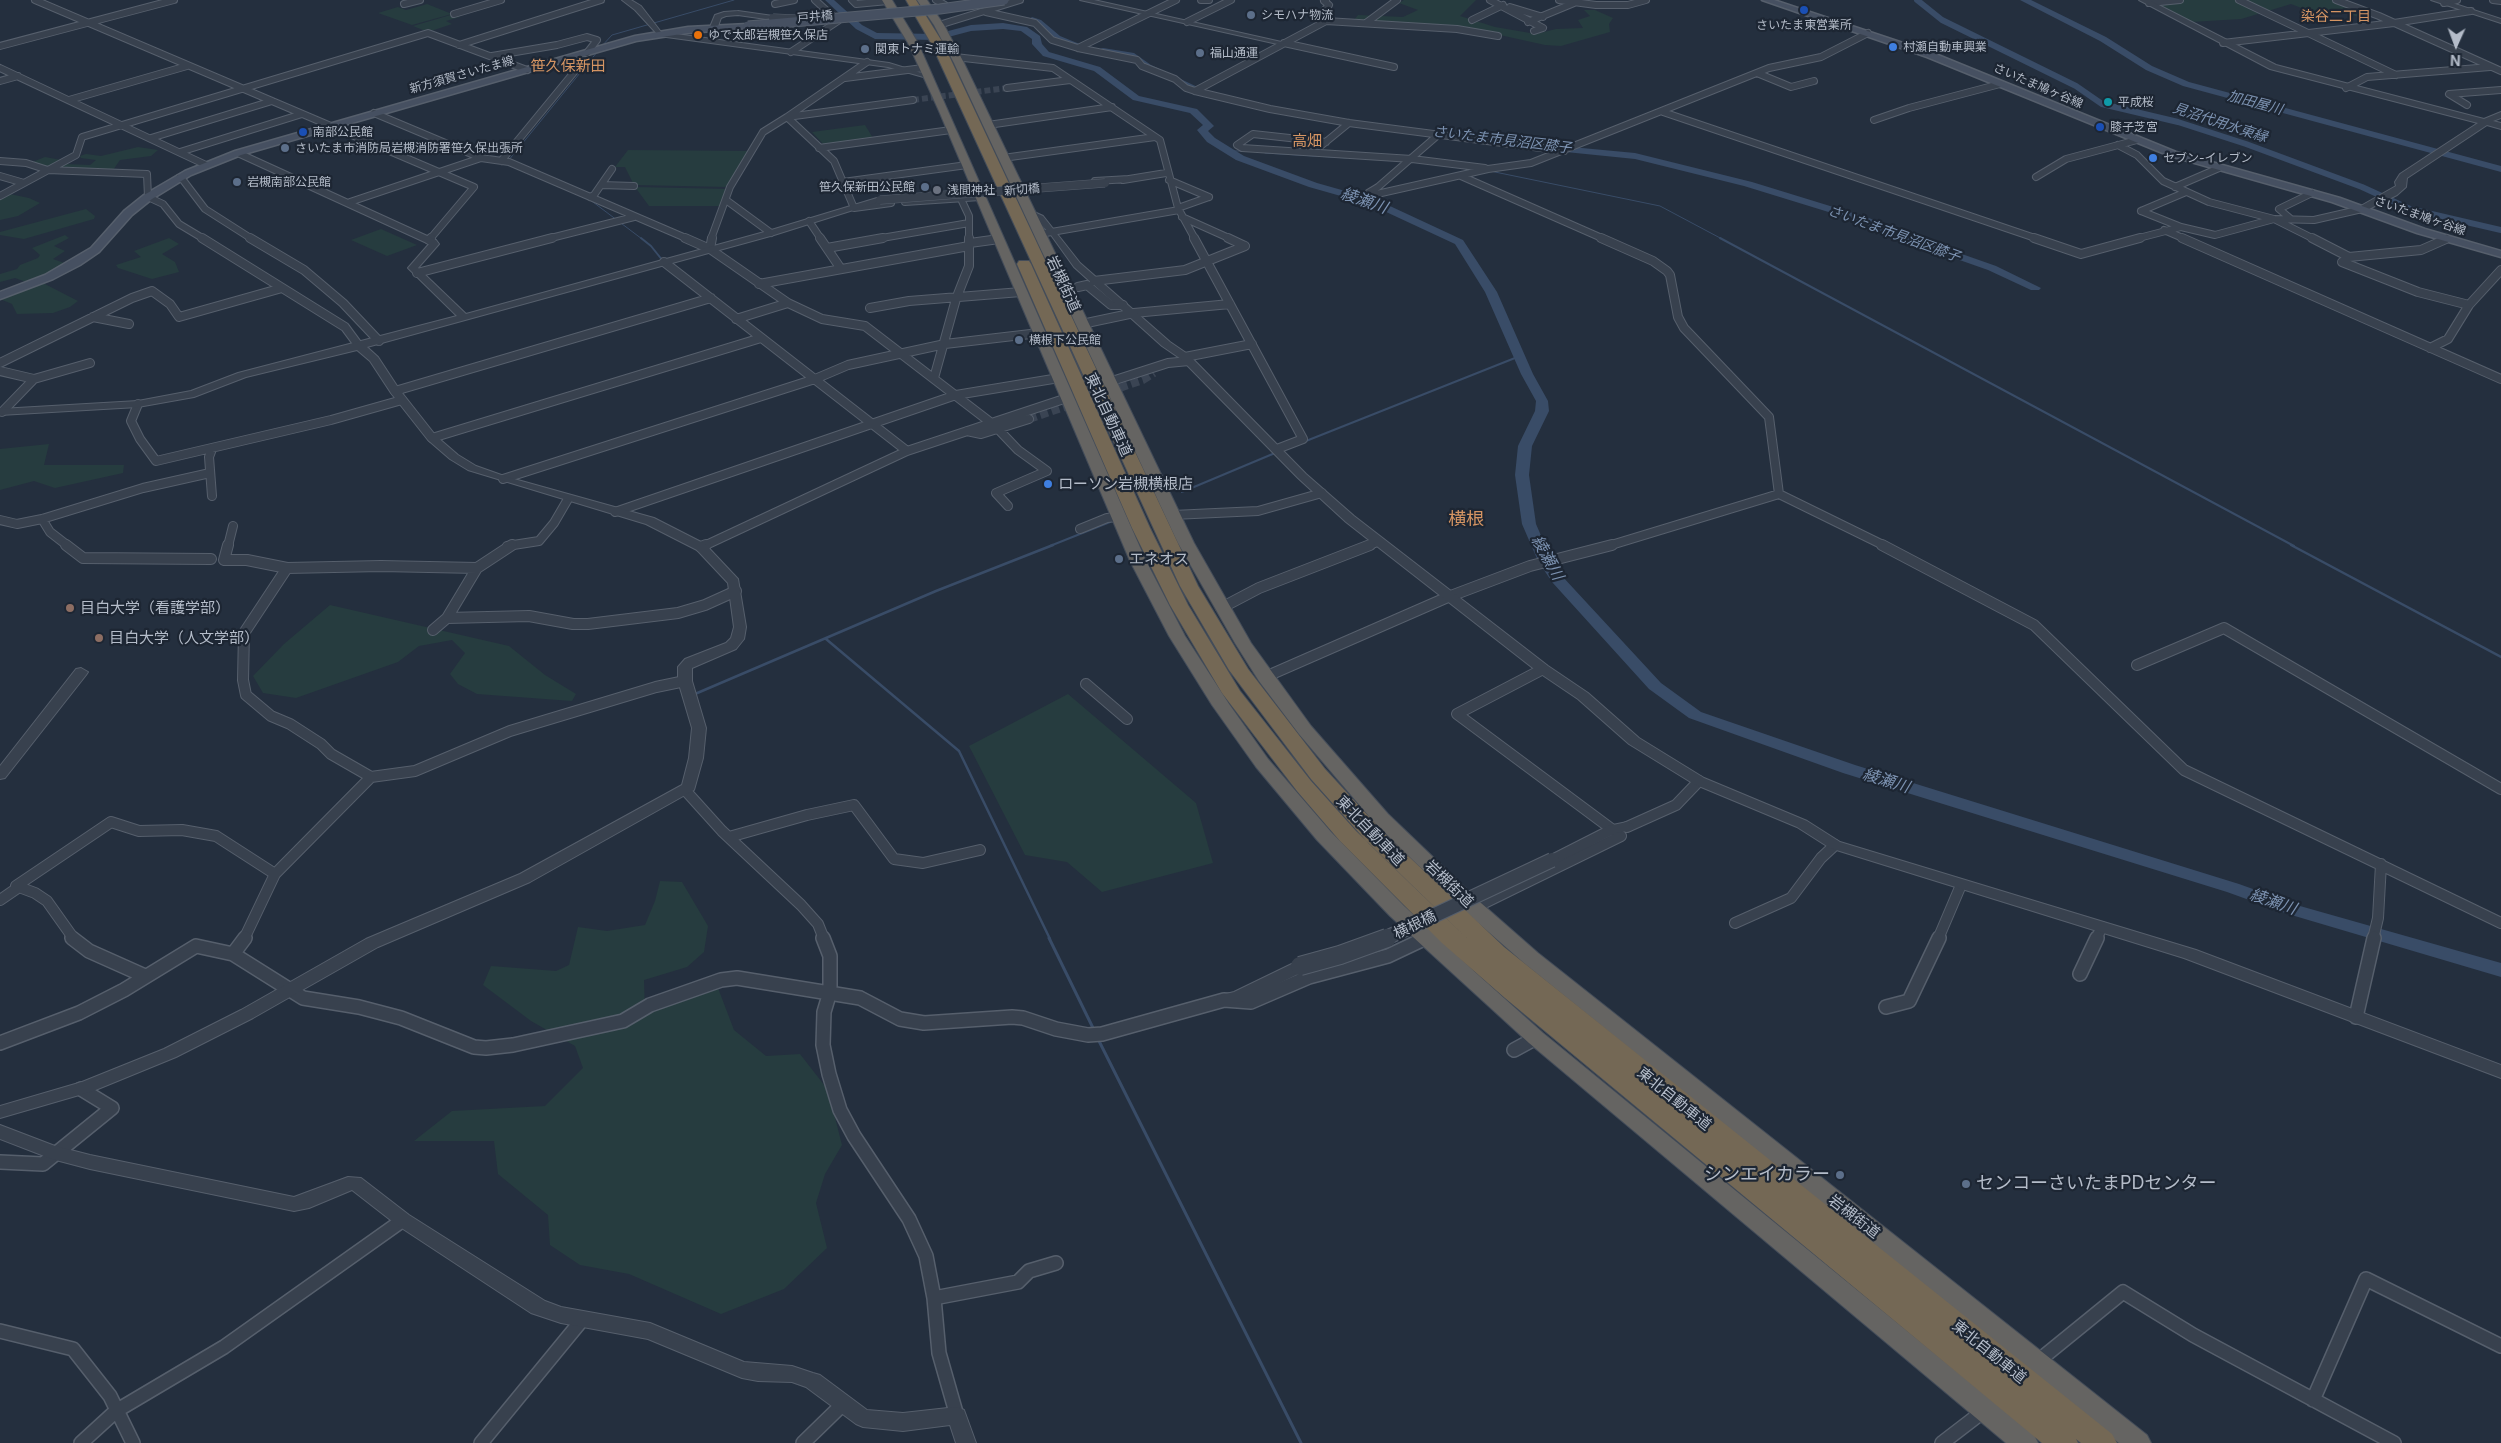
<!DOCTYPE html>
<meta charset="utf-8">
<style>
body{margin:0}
#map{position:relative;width:2501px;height:1443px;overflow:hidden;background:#242f3e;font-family:Inter,sans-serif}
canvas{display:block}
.north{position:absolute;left:2431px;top:20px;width:50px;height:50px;-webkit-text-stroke:4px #1d2633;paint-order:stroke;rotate:182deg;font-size:14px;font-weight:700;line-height:20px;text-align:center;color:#b4bcc9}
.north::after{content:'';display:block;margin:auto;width:18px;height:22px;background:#b4bcc9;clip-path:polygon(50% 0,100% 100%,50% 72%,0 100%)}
</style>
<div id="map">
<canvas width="2501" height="1443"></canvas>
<div class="north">N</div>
</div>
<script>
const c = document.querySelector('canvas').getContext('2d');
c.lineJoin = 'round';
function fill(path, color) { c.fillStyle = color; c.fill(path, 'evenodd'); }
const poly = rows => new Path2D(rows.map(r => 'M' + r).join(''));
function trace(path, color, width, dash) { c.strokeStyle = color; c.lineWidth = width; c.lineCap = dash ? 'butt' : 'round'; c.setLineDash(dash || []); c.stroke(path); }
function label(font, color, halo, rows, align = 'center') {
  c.font = font + ' Inter,"Noto Sans JP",sans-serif'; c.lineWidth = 4.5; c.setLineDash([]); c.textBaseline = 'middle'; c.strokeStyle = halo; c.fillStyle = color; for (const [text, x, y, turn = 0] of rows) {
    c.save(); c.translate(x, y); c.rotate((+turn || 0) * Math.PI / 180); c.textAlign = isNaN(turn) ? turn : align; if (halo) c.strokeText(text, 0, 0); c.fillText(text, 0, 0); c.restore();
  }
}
const green = poly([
 [1404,0,1476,0,1460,16,1495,27,1536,34,1556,29,1583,28,1578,20,1590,16,1584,10,1595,10,1613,18,1609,24,1610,32,1561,46,1545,45,1477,30,1423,24,1373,26,1354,20,1358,15,1403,17,1418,10,1399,3],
 [2150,0,2331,0,2373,15,2358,17,2336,9,2314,13,2291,4,2241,19,2191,22],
 [427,4,452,14,412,25,378,13,398,7,406,10],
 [454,14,460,17,446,21,452,24,428,32,413,26],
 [865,125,873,138,824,145,812,132],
 [138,147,158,150,151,156,120,160,111,173,56,172,30,163,45,157,61,160,66,164,90,165,96,160,81,158,80,156,86,154,101,156],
 [628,150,749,151,728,187,634,185,625,167,615,167],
 [635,187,728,189,720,206,649,206],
 [0,192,29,198,40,203,18,216,0,220],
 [86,209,95,216,94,219,24,239,0,235,0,232],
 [381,229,417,245,387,256,351,240],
 [65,235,69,238,54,246,65,251,53,259,70,265,26,282,15,278,0,282,0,274,17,269,20,265,38,258,40,255,32,248],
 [169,238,179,244,162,254,175,262,179,272,152,279,118,268,116,265,141,257,134,251],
 [41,282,78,301,70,307,53,313,17,314,12,304,0,299],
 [49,444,44,465,124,465,123,473,55,488,34,481,0,490,0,449],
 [330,605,509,646,545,675,576,694,572,701,477,694,458,684,450,674,465,653,452,640,419,646,398,662,296,698,263,693,253,676,284,644],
 [1068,694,1196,803,1213,863,1102,892,1067,862,1025,855,969,746],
 [660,881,682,882,708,926,704,952,687,967,644,980,645,1015,699,993,718,988,734,1030,766,1056,800,1054,828,1090,842,1145,825,1174,816,1203,827,1248,784,1289,721,1314,629,1274,580,1265,550,1245,548,1215,498,1174,494,1141,414,1141,452,1111,545,1106,583,1068,575,1046,531,1021,483,985,491,966,556,971,569,965,578,927,607,931,645,925,655,901]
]);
const streamFar3 = poly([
 [601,47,612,35,734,0],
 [1226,151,1242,151],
 [1265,153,1347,158],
 [508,161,598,51],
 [1490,171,1660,206,1722,239],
 [589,199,642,239]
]);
const streamFar2 = poly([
 [641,238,651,246,663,261],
 [1720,238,2294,546],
 [1306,441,1520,356],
 [1182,492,1275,453],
 [1050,546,1110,522]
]);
const streamFar1 = poly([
 [2291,545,2501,657],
 [826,639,959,751,1050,939],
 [695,694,936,591,1053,545]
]);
const stream = poly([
 [1049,938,1094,1030],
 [1098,1039,1301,1443]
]);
const canal = poly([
 [1917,0,1942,20,2076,86,2102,104,2178,122,2246,144,2362,187,2410,209,2501,230]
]);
const river = poly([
 [825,0,834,0,862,25,877,33,937,34,971,25,1003,23,1027,27,1040,36,1042,44,1049,52,1100,67,1139,96,1197,109,1214,126,1208,131,1215,138,1244,156,1317,183,1377,200,1463,240,1497,292,1533,374,1548,401,1549,411,1532,446,1529,475,1536,524,1552,561,1562,576,1661,683,1701,712,1855,765,2239,884,2300,906,2501,963,2501,977,2288,914,2227,892,1843,773,1689,718,1649,689,1552,582,1538,561,1522,524,1515,475,1518,446,1535,411,1536,401,1521,374,1485,292,1455,244,1369,204,1309,187,1236,160,1207,142,1197,130,1203,125,1190,113,1133,100,1094,71,1043,56,1032,44,1032,39,1021,31,1003,29,971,31,937,40,875,39,856,29,825,0],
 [2020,0,2031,0,2106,37,2152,66,2189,82,2501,166,2501,172,2183,86,2146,70,2100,41,2020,0],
 [1032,17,1041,20,1060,36,1082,45,1077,48,1054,40,1035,24,1029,22,1028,20,1032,17],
 [1103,48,1134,53,1151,65,1208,92,1200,94,1145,69,1129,57,1100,53,1100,49,1103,48],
 [1550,145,1635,153,1752,182,1869,218,1905,234,1996,266,2041,288,2039,290,2031,290,1988,270,1897,238,1861,222,1744,186,1635,159,1546,150,1545,148,1550,145]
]);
const minorTunnelFar1 = poly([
 [913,100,1007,88]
]);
const minorTunnel = poly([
 [1029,419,1143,380,1154,373]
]);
const minorFar3 = poly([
 [35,0,474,187,430,239],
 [852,0,856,4,888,1],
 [936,0,945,5],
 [1201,0,1209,0],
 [1326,0,1324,1,1329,5,1318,17,1326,21,1457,29,1498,36],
 [1490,0,1543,28,1534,31],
 [1559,0,1596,5,1628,5,1646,0],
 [2239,0,2396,75],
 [2336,0,2379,16,2501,71],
 [2493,0,2501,1],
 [2149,3,2180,0],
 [2444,3,2457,0],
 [404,4,420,0],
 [775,4,794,0],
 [1510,7,1543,17],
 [986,12,1035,23,1052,40,1078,48,1137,60,1142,66,1175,79,1186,88,1195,91,1270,109,1349,123,1564,151],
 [454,14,501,0],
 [1472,20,1503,5],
 [1187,22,1231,0],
 [1528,22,1574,3],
 [1366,23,1397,0],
 [939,25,1020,0],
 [1284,43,1394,67],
 [2223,43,2394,23,2471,11],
 [459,45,601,0],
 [0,46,174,0],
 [1078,48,1176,0],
 [791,52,838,21,815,0],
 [492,56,557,45,587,37,597,40,587,53],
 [955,57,1053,68,1160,140,1178,208,1195,239],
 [867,62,787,117,834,161,854,208,891,203],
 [0,68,206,165],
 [1757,73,1791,87,1814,81],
 [845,78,923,68],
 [0,81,18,76],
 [1007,88,1070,80],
 [2346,88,2367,77,2490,67],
 [1195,91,1326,21],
 [69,100,187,66],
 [2467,105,2449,94,2501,90],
 [1663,112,2038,239],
 [374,113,481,158,509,162,688,239],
 [1874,120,1909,108,2000,84],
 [988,125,1112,107],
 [151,138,272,101],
 [1326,142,1253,134,1237,145,1242,148,1412,159,1485,168],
 [1322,145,1349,123],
 [2118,145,2137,155,2163,181,2209,202,2274,219,2314,239],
 [819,148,951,130],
 [180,152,302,114],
 [1003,158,1155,137],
 [0,161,26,163,48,170,147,174,148,197,163,204,179,224,204,239],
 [501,161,584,60],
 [0,176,24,183],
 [1461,176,1604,239],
 [2036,177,2066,159,2137,140],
 [179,178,183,180,205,209,252,239],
 [1123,180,1166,173],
 [1169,180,1209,197],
 [1095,181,1129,179],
 [843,182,967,165],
 [601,185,634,186],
 [2175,187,2219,168],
 [1368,193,1378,187,1438,135],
 [0,196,76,155,82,137,428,33,527,70],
 [1368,196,1488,169,1531,163,1769,68,1821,57,1868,33],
 [590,197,594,195,612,169],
 [961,199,969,216,969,239],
 [726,200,771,233],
 [350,202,481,158],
 [905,202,980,197],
 [1178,208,1209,197],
 [2141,211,2181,227,2215,235,2274,219,2314,220,2362,209],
 [2141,211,2186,192],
 [1182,217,1231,239],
 [2291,219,2279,209,2312,193],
 [809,221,821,239],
 [2164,230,2185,239],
 [1040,234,1179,210],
 [547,239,634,217],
 [711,239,730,187,763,132,787,117,913,100],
 [876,239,969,223],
 [996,239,999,239],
 [2135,239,2181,227]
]);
const minorFar2 = poly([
 [202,238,345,327,359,346],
 [250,238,304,270,343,303,379,341],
 [685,238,710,249,788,303,822,319,865,326,990,422],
 [820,238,841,269],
 [1194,238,1303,439,1277,449],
 [1228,238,1245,246],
 [1601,238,1653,261,1667,271,1670,275,1678,317,1684,328,1769,417,1779,494],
 [2034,238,2081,254,2140,238],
 [2182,238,2501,379],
 [2312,238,2349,257],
 [2446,239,2421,250,2349,257,2342,262,2418,292,2469,305],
 [429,240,431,238],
 [970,243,999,239],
 [827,248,883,238],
 [710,249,712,238],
 [664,262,907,451],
 [417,273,552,238],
 [1094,281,1185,270,1245,246],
 [759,284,969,246],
 [1078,287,1087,285,1111,305,1123,305],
 [870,308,909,301,1021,292],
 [93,317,129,324],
 [736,319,788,303],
 [1082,324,1134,313,1230,304],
 [2430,348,2448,339,2469,305,2501,270],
 [1185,357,1252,344],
 [0,363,132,298,152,291,170,304,179,317,282,288],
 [0,371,34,379],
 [934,378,956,299,969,266,969,238],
 [1109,382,1168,363,1189,361],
 [395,391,711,298],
 [138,404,131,421,140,439,156,461,331,420,402,400],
 [2,412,34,379,90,363],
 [998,429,1018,450,1047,471,996,493,1008,506],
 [967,431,981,434,1029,419],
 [432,438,761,338],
 [212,449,209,457,212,496],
 [503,479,815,379,848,365,945,344,1039,333],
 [615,512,956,395,1059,378],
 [1173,515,1258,511,1322,493],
 [42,519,50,532,68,546],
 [0,520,17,524,42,519,143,488,210,473],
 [1080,529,1107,518,1118,517],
 [228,546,233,526],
 [507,546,539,541,554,523,568,499],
 [704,546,907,451,1067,398],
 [1367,546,1377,542],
 [1608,546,1779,494,1885,546]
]);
const minorFar1 = poly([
 [66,545,83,558,211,559],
 [228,545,224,560,247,560,287,568,381,566,477,568],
 [1882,545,2034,625,2184,770,2501,923],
 [701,547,706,545],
 [287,568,244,633,243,680,246,695,271,716,290,724,321,744,331,754,371,777],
 [1221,608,1259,588,1370,545],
 [447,618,529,616,573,624,588,624,678,613,705,605,736,591],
 [433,630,447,618,477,568,512,545],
 [2137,665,2224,628,2501,789],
 [1265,677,1448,597,1530,566,1612,545],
 [1086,684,1127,719],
 [685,790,722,831,801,905,818,924,824,939],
 [1627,827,1676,805,1699,781],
 [729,837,807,815,854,805,894,859,923,863,980,850],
 [19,887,35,893,47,901,74,939],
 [0,900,19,887,16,886,111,822,139,831,182,830,216,836,275,874],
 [1474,908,1621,836,1457,714,1543,669],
 [1735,923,1791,898,1821,858,1835,845],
 [244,939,275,874,371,777,415,771,510,731,656,687,685,681],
 [1424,939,1426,938],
 [1938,939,1961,885],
 [2096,939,2102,927],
 [2373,939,2378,918,2381,864]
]);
const minor = poly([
 [72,938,89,951,145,976],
 [823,938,830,956,830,992,824,1012,823,1045,829,1074,840,1110,854,1136,909,1219,926,1256,934,1298,939,1353,957,1416],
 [233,954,245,938],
 [2080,974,2097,938],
 [1886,1007,1909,1001,1939,938],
 [2356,1017,2374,938],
 [0,1043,79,1013,124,990,196,946,233,954,303,998,359,1007,401,1018,474,1047,486,1048,513,1045,623,1021,650,1005,721,980,737,978,860,998,900,1019,924,1023,1012,1017,1023,1018,1056,1029,1088,1035,1102,1034,1224,1000,1251,1002,1309,977,1388,956,1426,938],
 [1514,1050,1536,1038],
 [0,1162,43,1164,112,1108,81,1089],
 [934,1298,1018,1282,1029,1271,1056,1263],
 [0,1331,73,1349,110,1396,133,1443],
 [2037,1362,2123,1292,2193,1335,2394,1443],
 [2313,1400,2366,1279,2501,1346],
 [81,1443,116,1411,224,1347,403,1220],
 [481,1443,582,1320],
 [803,1443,842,1405],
 [1942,1443,1985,1410]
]);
const tertiary = poly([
 [622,0,631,0,641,6,661,32,889,63,931,76,927,78,888,67,659,36,635,10,622,0],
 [1080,0,1094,0,1286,43,1282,45,1080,0],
 [2139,0,2149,0,2276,65,2484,119,2501,112,2501,118,2493,121,2501,123,2501,129,2487,125,2407,178,2406,187,2397,195,2365,211,2359,211,2359,207,2396,186,2395,182,2400,174,2478,123,2270,69,2139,0],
 [2431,0,2443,0,2501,19,2501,23,2431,0],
 [738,11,773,16,777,18,773,20,738,15,726,16,721,18,717,29,710,27,715,15,724,12,738,11],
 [235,151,241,151,436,240,439,244,418,268,466,314,768,231,877,198,885,200,774,235,367,347,378,357,399,389,436,436,458,455,476,466,507,477,654,518,705,544,738,579,746,627,744,639,736,649,692,668,692,681,706,728,703,758,694,790,530,882,378,947,253,1018,176,1057,93,1091,0,1118,0,1106,82,1082,164,1049,241,1010,366,939,520,874,682,785,689,758,692,728,678,681,678,667,685,659,726,643,731,638,734,627,728,583,697,550,646,524,468,470,450,459,428,440,391,393,370,361,357,350,246,377,194,397,138,407,0,415,0,409,138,401,191,391,238,373,457,316,408,268,429,244,235,155,235,151],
 [1026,211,1032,211,1043,216,1080,263,1170,342,1189,355,1306,474,1354,516,1548,666,1588,693,1639,738,1704,778,1807,821,1840,842,2196,950,2501,1065,2501,1078,2184,958,1830,848,1797,827,1694,784,1629,744,1578,699,1538,672,1346,522,1298,478,1181,359,1162,346,1074,267,1051,235,1037,220,1026,215,1026,211],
 [81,668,88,672,86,675,5,778,0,779,0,766,76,669,81,668],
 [1627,822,1632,824,1634,827,1632,830,1616,833,1557,863,1547,863,1545,860,1547,857,1608,826,1627,822],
 [1300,960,1306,962,1308,966,1306,970,1244,1001,1224,1006,1218,1004,1216,1000,1218,996,1234,992,1300,960],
 [0,1125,55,1146,90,1155,294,1197,348,1177,361,1178,409,1215,545,1301,561,1307,650,1323,744,1362,792,1366,813,1373,820,1375,867,1410,903,1413,957,1407,964,1410,976,1443,956,1443,950,1425,903,1431,863,1427,856,1424,806,1387,792,1382,758,1381,742,1378,648,1339,561,1323,531,1313,397,1225,352,1190,309,1208,294,1211,90,1169,52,1159,0,1139,0,1125]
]);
const secondary = poly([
 [1762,0,1774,0,1933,53,2176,152,2340,198,2425,229,2501,251,2501,257,2417,233,2332,202,2170,156,1927,57,1762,0],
 [748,24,751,24,751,28,688,33,636,41,241,155,191,175,152,199,132,215,99,252,80,265,53,279,0,299,0,292,45,275,91,248,124,211,144,195,185,171,235,151,635,36,688,27,748,24]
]);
const trunk = poly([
 [882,0,892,0,918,43,1146,561,1185,636,1229,704,1268,759,1331,832,1404,906,1476,973,1543,1033,2034,1435,2038,1443,2006,1443,1529,1043,1390,916,1317,840,1256,767,1212,705,1169,636,1130,561,939,111,908,43,882,0],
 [917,0,927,0,944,25,964,63,1194,543,1251,643,1311,726,1388,814,1481,903,1538,953,2147,1435,2151,1443,2119,1443,1524,963,1467,913,1374,822,1299,734,1259,681,1235,643,1178,543,954,63,934,25,917,0]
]);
const motorway = poly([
 [906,0,916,0,943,43,1198,586,1248,669,1325,769,1385,834,1504,947,2112,1434,2117,1443,2081,1443,2076,1439,2078,1443,2042,1443,1505,998,1442,943,1340,841,1297,791,1222,693,1170,605,1132,528,1017,264,1019,261,1029,261,1031,264,1150,528,1188,605,1240,691,1311,781,1356,831,1475,946,1369,844,1311,779,1229,670,1180,586,931,43,906,0]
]);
const tertiaryBridgeFar2 = poly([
 [773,18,796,19],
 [880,200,1105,183]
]);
const tertiaryBridgeFar1 = poly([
 [1384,939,1552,860]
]);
const tertiaryBridge = poly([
 [1300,966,1340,955,1387,938]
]);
const secondaryBridge = poly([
 [748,26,940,9,1004,0]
]);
const markers = [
 [1804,10,5,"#1a4fb4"],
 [1251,15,5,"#5c6f8a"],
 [698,35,5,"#e8710a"],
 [1893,47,5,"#3f7fe0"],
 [865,49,5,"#5c6f8a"],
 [1200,53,5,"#5c6f8a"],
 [2108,102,5,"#0f9aa8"],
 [2100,127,5,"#1a4fb4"],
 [303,132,5,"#1a4fb4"],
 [285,148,5,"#5c6f8a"],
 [2153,158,5,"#3f7fe0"],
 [237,182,5,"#5c6f8a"],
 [925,187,5,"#5c6f8a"],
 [937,190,5,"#6b7280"],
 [1019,340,5,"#5c6f8a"],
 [1048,484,5,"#3f7fe0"],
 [1119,559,5,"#5c6f8a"],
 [70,608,5,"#8d6e63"],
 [99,638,5,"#8d6e63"],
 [1840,1175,5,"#5c6f8a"],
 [1966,1184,5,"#5c6f8a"]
];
const farPoinames = [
 ["シモハナ物流",1261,15],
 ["さいたま東営業所",1804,25,"center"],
 ["ゆで太郎岩槻笹久保店",708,35],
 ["村瀬自動車興業",1903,47],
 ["関東トナミ運輸",875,49],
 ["福山通運",1210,53],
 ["平成桜",2118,102],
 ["膝子芝宮",2110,127],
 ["南部公民館",313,132],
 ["さいたま市消防局岩槻消防署笹久保出張所",295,148],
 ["セブン-イレブン",2163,158],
 ["岩槻南部公民館",247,182],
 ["笹久保新田公民館",915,187,"right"],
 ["浅間神社",947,190],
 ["横根下公民館",1029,340]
];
const farStreetnames = [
 ["戸井橋",815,17,-5],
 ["新方須賀さいたま線",462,75,-16],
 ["さいたま鳩ヶ谷線",2038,86,23],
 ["新切橋",1022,190,-5],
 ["さいたま鳩ヶ谷線",2420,216,19]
];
const farNeighbourhoodnames = [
 ["染谷二丁目",2336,17]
];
const farWaternames = [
 ["加田屋川",2255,103,15],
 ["見沼代用水東縁",2220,123,18],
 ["さいたま市見沼区膝子",1502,140,7],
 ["さいたま市見沼区膝子",1894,234,20]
];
const farQuarternames = [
 ["笹久保新田",568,66],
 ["高畑",1307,141]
];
const streetNames = [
 ["岩槻街道",1063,284,65],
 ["東北自動車道",1108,415,65],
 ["東北自動車道",1370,831,46],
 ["岩槻街道",1449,884,44],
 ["横根橋",1415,925,-26],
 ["東北自動車道",1674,1099,39],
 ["岩槻街道",1854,1217,38],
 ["東北自動車道",1989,1352,39]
];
const poiNames = [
 ["ローソン岩槻横根店",1058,484],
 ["エネオス",1129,559],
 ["目白大学（看護学部）",80,608],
 ["目白大学（人文学部）",109,638]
];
const waterNames = [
 ["綾瀬川",1364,201,19],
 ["綾瀬川",1547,558,61],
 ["綾瀬川",1886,781,17],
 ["綾瀬川",2273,902,19]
];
const quarterNames = [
 ["横根",1466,520]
];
const nearPoinames = [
 ["シンエイカラー",1830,1175],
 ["センコーさいたまPDセンター",1976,1184,"left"]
];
fill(green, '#263c3f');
trace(streamFar3, '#394c67', 1);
trace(streamFar2, '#394c67', 2);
trace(streamFar1, '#394c67', 2.5);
trace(stream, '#394c67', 3);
trace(canal, '#394c67', 6);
fill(river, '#394c67');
trace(minorTunnelFar1, '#3a4453', 6, [6, 3]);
trace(minorTunnel, '#3a4453', 8, [8, 4]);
trace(minorFar3, '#565f6c', 8);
trace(minorFar2, '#565f6c', 10);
trace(minorFar1, '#565f6c', 12);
trace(minor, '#565f6c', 16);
trace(tertiary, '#565f6c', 2);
trace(secondary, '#565f6c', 3);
trace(trunk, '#434c59', 2);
trace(motorway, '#434c59', 2);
trace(minorFar3, '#38414e', 6);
trace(minorFar2, '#38414e', 8);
trace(minorFar1, '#38414e', 10);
trace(minor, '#38414e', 13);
fill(tertiary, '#38414e');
fill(secondary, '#465061');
fill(trunk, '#656462');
fill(motorway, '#746855');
trace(tertiaryBridgeFar2, '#565f6c', 9, []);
trace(tertiaryBridgeFar1, '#565f6c', 16, []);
trace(tertiaryBridge, '#565f6c', 20, []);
trace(secondaryBridge, '#565f6c', 11, []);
trace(tertiaryBridgeFar2, '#38414e', 8);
trace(tertiaryBridgeFar1, '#38414e', 14);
trace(tertiaryBridge, '#38414e', 18);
trace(secondaryBridge, '#465061', 9);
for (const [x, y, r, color] of markers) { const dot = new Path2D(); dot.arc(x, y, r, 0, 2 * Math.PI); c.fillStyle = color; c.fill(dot); trace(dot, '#1d2633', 2); }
label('12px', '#b4bcc9', '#1d2633', farPoinames, 'left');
label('12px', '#b4bcc9', '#1d2633', farStreetnames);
label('14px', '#d59563', '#1d2633', farNeighbourhoodnames);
label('italic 14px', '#7c92b1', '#1d2633', farWaternames);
label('15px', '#d59563', '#1d2633', farQuarternames);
label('15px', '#b4bcc9', '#1d2633', streetNames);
label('15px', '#b4bcc9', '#1d2633', poiNames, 'left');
label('italic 16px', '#7c92b1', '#1d2633', waterNames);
label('18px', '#d59563', '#1d2633', quarterNames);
label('18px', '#b4bcc9', '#1d2633', nearPoinames, 'right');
</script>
